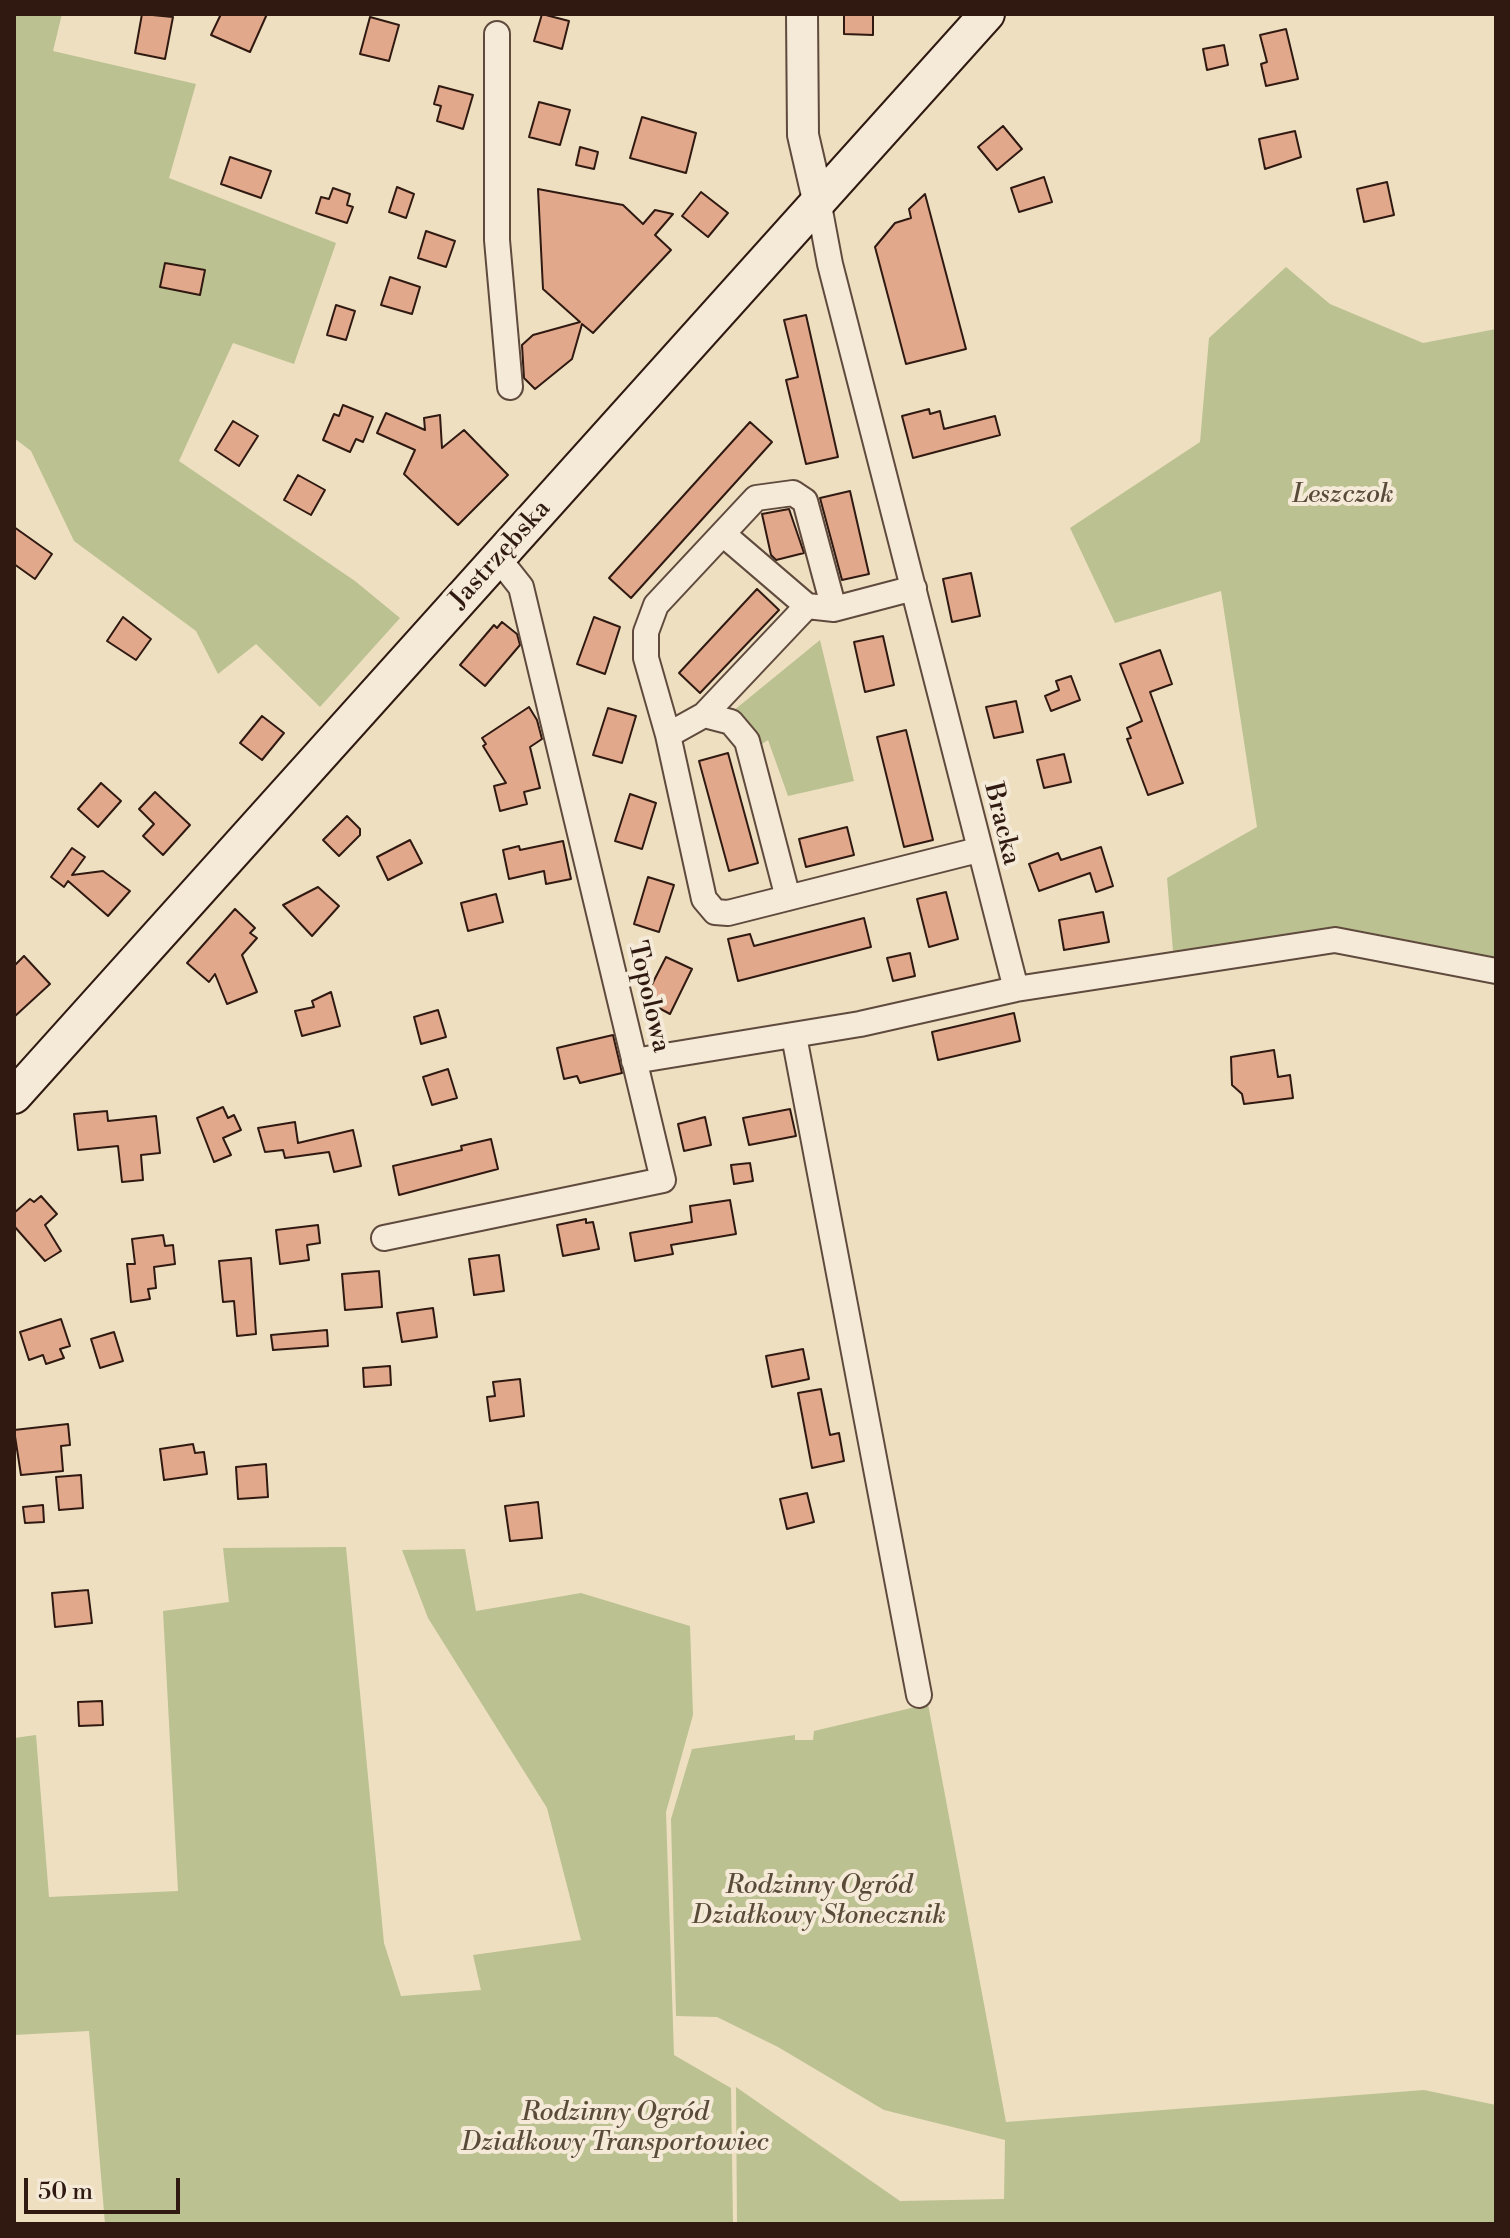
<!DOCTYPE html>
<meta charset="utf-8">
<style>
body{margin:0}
#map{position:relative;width:1510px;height:2238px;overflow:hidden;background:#eedfc1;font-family:"Libre Bodoni",serif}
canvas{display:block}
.frame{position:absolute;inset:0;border:16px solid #2f1911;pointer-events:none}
.scale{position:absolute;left:24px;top:2178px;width:156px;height:36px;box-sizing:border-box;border:4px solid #2f1911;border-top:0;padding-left:10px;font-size:24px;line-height:28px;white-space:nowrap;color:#2f1911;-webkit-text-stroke:6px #f4ead7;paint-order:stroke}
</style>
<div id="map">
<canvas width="1510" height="2238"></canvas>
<div class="frame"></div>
<div class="scale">50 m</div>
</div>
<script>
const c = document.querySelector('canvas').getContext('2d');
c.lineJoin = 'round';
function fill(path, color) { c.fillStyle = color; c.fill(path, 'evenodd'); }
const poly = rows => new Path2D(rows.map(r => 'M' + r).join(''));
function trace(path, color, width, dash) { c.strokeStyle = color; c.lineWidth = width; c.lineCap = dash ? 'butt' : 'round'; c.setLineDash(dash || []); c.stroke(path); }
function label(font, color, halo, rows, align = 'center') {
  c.font = font + ' "Libre Bodoni",serif'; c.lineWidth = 8; c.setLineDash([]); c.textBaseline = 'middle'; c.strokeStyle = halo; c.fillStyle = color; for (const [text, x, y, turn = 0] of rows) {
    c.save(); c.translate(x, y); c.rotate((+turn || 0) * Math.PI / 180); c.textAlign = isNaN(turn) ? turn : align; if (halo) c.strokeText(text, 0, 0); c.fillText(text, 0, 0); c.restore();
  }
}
const green = poly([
 [14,14,62,14,53,51,196,84,169,178,336,243,294,364,233,343,179,461,355,581,400,618,320,707,256,644,218,674,196,631,74,541,31,451,14,438],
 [1286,267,1330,304,1423,343,1496,329,1496,978,1364,950,1133,977,1091,967,1173,951,1167,878,1257,827,1221,591,1115,623,1070,528,1200,442,1209,338],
 [820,640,854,781,788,796,768,740,762,744,733,711],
 [346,1547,384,1943,401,1996,481,1990,473,1955,581,1940,547,1808,428,1618,402,1550,465,1549,476,1611,581,1593,690,1626,693,1715,666,1812,674,2055,731,2088,733,2224,105,2224,89,2031,14,2035,14,1738,36,1735,49,1897,178,1891,163,1611,229,1602,223,1548],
 [928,1704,1006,2122,1424,2090,1496,2105,1496,2224,737,2224,736,2087,900,2201,1004,2199,1005,2140,884,2110,778,2047,717,2017,676,2016,671,1819,692,1749,795,1735,795,1740,813,1740,814,1731]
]);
const building = poly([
 [142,14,173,17,165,59,135,53,142,14],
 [221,14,267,14,250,52,211,35,221,14],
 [542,14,569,21,562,49,534,41,542,14],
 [844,14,873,14,873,35,844,34,844,14],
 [370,17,399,25,389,61,360,54,370,17],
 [1286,29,1298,79,1266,86,1261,64,1267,62,1260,35,1286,29],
 [1224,45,1228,65,1207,70,1203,49,1224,45],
 [439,86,473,95,463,129,437,121,441,106,434,104,439,86],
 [539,102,570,110,560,145,529,137,539,102],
 [642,117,696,133,686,173,630,158,642,117],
 [1003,126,1022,149,997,170,978,147,1003,126],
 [1295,131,1301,157,1265,169,1259,139,1295,131],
 [580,147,598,152,594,169,576,165,580,147],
 [230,157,271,171,261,198,221,184,230,157],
 [1044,177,1052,202,1019,212,1011,188,1044,177],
 [1387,182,1394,215,1364,222,1357,189,1387,182],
 [397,187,414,194,406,218,389,212,397,187],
 [333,188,350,194,347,205,353,207,347,223,316,213,321,197,329,199,333,188],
 [538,189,623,205,643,224,655,210,673,214,655,235,671,250,593,333,582,324,572,359,535,389,524,378,522,345,533,335,580,322,543,289,538,189],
 [701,192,728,213,708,237,682,216,701,192],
 [925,194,966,349,906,364,875,247,895,223,911,218,909,209,925,194],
 [426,231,455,241,446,267,418,258,426,231],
 [165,263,205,270,200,295,160,287,165,263],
 [390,277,420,287,412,314,381,305,390,277],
 [336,305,355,311,346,340,327,335,336,305],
 [806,315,838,457,806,464,786,380,798,377,784,320,806,315],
 [343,405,373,417,363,442,356,439,350,452,323,440,334,414,339,416,343,405],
 [929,409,930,414,940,411,944,429,995,416,1000,435,913,458,902,416,929,409],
 [386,413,425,430,424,418,440,415,442,448,464,430,508,475,458,525,404,474,415,450,377,433,386,413],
 [233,421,258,436,239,466,215,450,233,421],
 [750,422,772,442,631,598,609,578,750,422],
 [298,475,325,490,311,515,284,500,298,475],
 [850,491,869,574,842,580,820,498,850,491],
 [789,509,804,553,776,560,771,555,762,514,789,509],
 [14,527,52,554,35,579,14,564,14,527],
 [971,573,980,616,952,622,943,579,971,573],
 [757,589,779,610,700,693,679,673,757,589],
 [123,617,151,639,136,660,107,641,123,617],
 [594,617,620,627,605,674,577,664,594,617],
 [502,622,517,634,520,645,485,686,460,665,494,625,497,628,502,622],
 [883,636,894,685,865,692,854,642,883,636],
 [1160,650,1172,684,1150,692,1183,783,1148,795,1127,739,1131,738,1127,728,1142,721,1120,664,1160,650],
 [1071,676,1080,700,1051,711,1045,696,1059,690,1056,681,1071,676],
 [1016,701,1023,732,994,738,986,707,1016,701],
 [529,707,537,720,542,739,530,747,540,788,524,792,527,804,500,811,494,786,506,783,483,746,486,744,482,738,529,707],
 [608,708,636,716,622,763,593,755,608,708],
 [262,716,284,733,262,760,240,743,262,716],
 [906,730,933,840,904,847,877,737,906,730],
 [728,753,758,863,729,871,699,761,728,753],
 [1064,754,1071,782,1044,788,1037,760,1064,754],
 [101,783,121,801,98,827,78,809,101,783],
 [155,792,190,825,163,855,143,836,154,824,139,809,155,792],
 [630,794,656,803,642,849,615,841,630,794],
 [347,816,360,829,360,835,339,856,323,840,347,816],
 [847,827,854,855,806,867,799,839,847,827],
 [410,840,422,863,388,880,377,857,410,840],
 [563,841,571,879,546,884,544,871,509,879,503,850,519,846,520,850,563,841],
 [1101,847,1113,886,1096,892,1090,873,1039,891,1029,864,1058,853,1061,860,1101,847],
 [72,848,85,857,72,875,103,871,130,891,108,916,68,881,64,887,51,877,72,848],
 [648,877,674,885,659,932,634,924,648,877],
 [318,887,339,906,312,936,283,905,318,887],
 [946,892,958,939,929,947,917,899,946,892],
 [496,894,503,922,468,931,461,903,496,894],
 [235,909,255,928,250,933,257,938,242,955,257,992,227,1004,215,974,209,982,187,963,235,909],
 [1103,912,1109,942,1064,950,1059,920,1103,912],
 [864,918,871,947,738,981,728,939,750,934,754,946,864,918],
 [910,953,915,976,893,981,887,958,910,953],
 [24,956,50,984,14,1017,14,966,24,956],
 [666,957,692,969,670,1014,644,1000,666,957],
 [331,992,340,1026,302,1036,295,1011,314,1007,312,1001,331,992],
 [438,1010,446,1037,421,1044,414,1017,438,1010],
 [1014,1013,1020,1041,938,1060,932,1032,1014,1013],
 [613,1035,622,1073,580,1083,577,1076,564,1079,557,1048,613,1035],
 [1274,1050,1278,1077,1290,1075,1293,1098,1244,1104,1242,1094,1232,1085,1231,1057,1274,1050],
 [448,1069,457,1098,432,1105,423,1077,448,1069],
 [223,1107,228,1118,234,1115,241,1130,223,1138,231,1155,214,1162,197,1118,223,1107],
 [790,1109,796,1136,749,1145,743,1118,790,1109],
 [107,1111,108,1121,156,1116,160,1153,141,1155,143,1180,122,1182,118,1146,78,1150,74,1114,107,1111],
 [705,1117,711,1145,684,1151,678,1124,705,1117],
 [295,1122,298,1143,353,1130,361,1166,334,1172,329,1152,285,1158,283,1150,265,1152,258,1128,295,1122],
 [491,1139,498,1169,399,1195,393,1166,462,1150,461,1146,491,1139],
 [750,1163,753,1181,734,1184,731,1165,750,1163],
 [41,1196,57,1214,45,1225,61,1251,45,1261,14,1226,14,1213,30,1199,34,1202,41,1196],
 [730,1200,736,1234,671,1245,673,1254,635,1261,630,1233,692,1222,690,1206,730,1200],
 [586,1219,586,1223,593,1222,599,1249,563,1256,557,1225,586,1219],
 [318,1225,320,1243,307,1245,309,1260,280,1264,276,1230,318,1225],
 [163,1235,165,1246,173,1245,175,1264,154,1267,156,1288,148,1289,150,1299,131,1302,127,1264,135,1264,132,1239,163,1235],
 [499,1255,504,1291,474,1295,469,1259,499,1255],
 [251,1258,256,1334,237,1336,234,1301,223,1302,219,1261,251,1258],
 [379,1271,382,1307,345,1310,342,1274,379,1271],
 [433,1308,437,1337,402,1342,397,1313,433,1308],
 [61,1319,70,1346,60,1349,64,1358,46,1364,43,1355,29,1360,20,1332,61,1319],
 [327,1330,328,1346,273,1350,271,1335,327,1330],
 [114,1332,123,1361,100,1368,91,1339,114,1332],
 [803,1349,809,1379,772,1387,766,1356,803,1349],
 [390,1366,391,1385,364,1387,363,1368,390,1366],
 [520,1379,524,1416,490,1421,487,1397,495,1396,493,1382,520,1379],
 [821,1389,830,1435,839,1433,844,1461,812,1468,798,1393,821,1389],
 [68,1424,70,1445,61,1446,63,1471,21,1475,14,1430,68,1424],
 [193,1444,195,1453,204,1452,207,1474,164,1480,160,1449,193,1444],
 [266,1464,268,1497,238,1499,236,1467,266,1464],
 [81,1475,83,1508,59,1510,56,1477,81,1475],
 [807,1493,814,1522,787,1529,780,1499,807,1493],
 [538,1502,542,1538,510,1541,505,1506,538,1502],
 [43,1505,44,1522,25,1523,23,1507,43,1505],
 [88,1590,92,1623,55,1627,52,1593,88,1590],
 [102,1701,103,1725,79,1726,78,1702,102,1701]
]);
const minor = poly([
 [497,34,497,240,510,387],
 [818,200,830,264,1016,989,1335,940,1496,971],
 [723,534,807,606,834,609,914,588],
 [834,609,805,501,793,493,756,498,656,605,646,632,646,658,668,735,704,899,715,912,728,913,978,850],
 [704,715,731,722,747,741,788,898],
 [668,735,704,715,807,606],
 [794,1036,919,1695],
 [634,1061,860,1024,1016,989],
 [384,1238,663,1180,521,587,498,558]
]);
const tertiary = poly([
 [802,14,803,135,818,200]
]);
const secondary = poly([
 [14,1096,987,14]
]);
const parkNames = [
 ["Leszczok",1343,496],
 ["Rodzinny Ogród",819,1887],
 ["Działkowy Słonecznik",819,1917],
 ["Rodzinny Ogród",615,2114],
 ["Działkowy Transportowiec",615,2144]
];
const streetNames = [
 ["Jastrzębska",501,555,-48],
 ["Bracka",1001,824,76],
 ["Topolowa",648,997,77]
];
fill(green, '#bbc191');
fill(building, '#e1a88b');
trace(building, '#2f1911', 2);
trace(minor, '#5f4a3d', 28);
trace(tertiary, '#5f4a3d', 34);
trace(secondary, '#2f1911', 38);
trace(minor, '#f4ead7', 24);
trace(tertiary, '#f4ead7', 30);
trace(secondary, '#f4ead7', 34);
label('italic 26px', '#594b37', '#f4ead7', parkNames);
label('26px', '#2f1911', '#f4ead7', streetNames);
</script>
